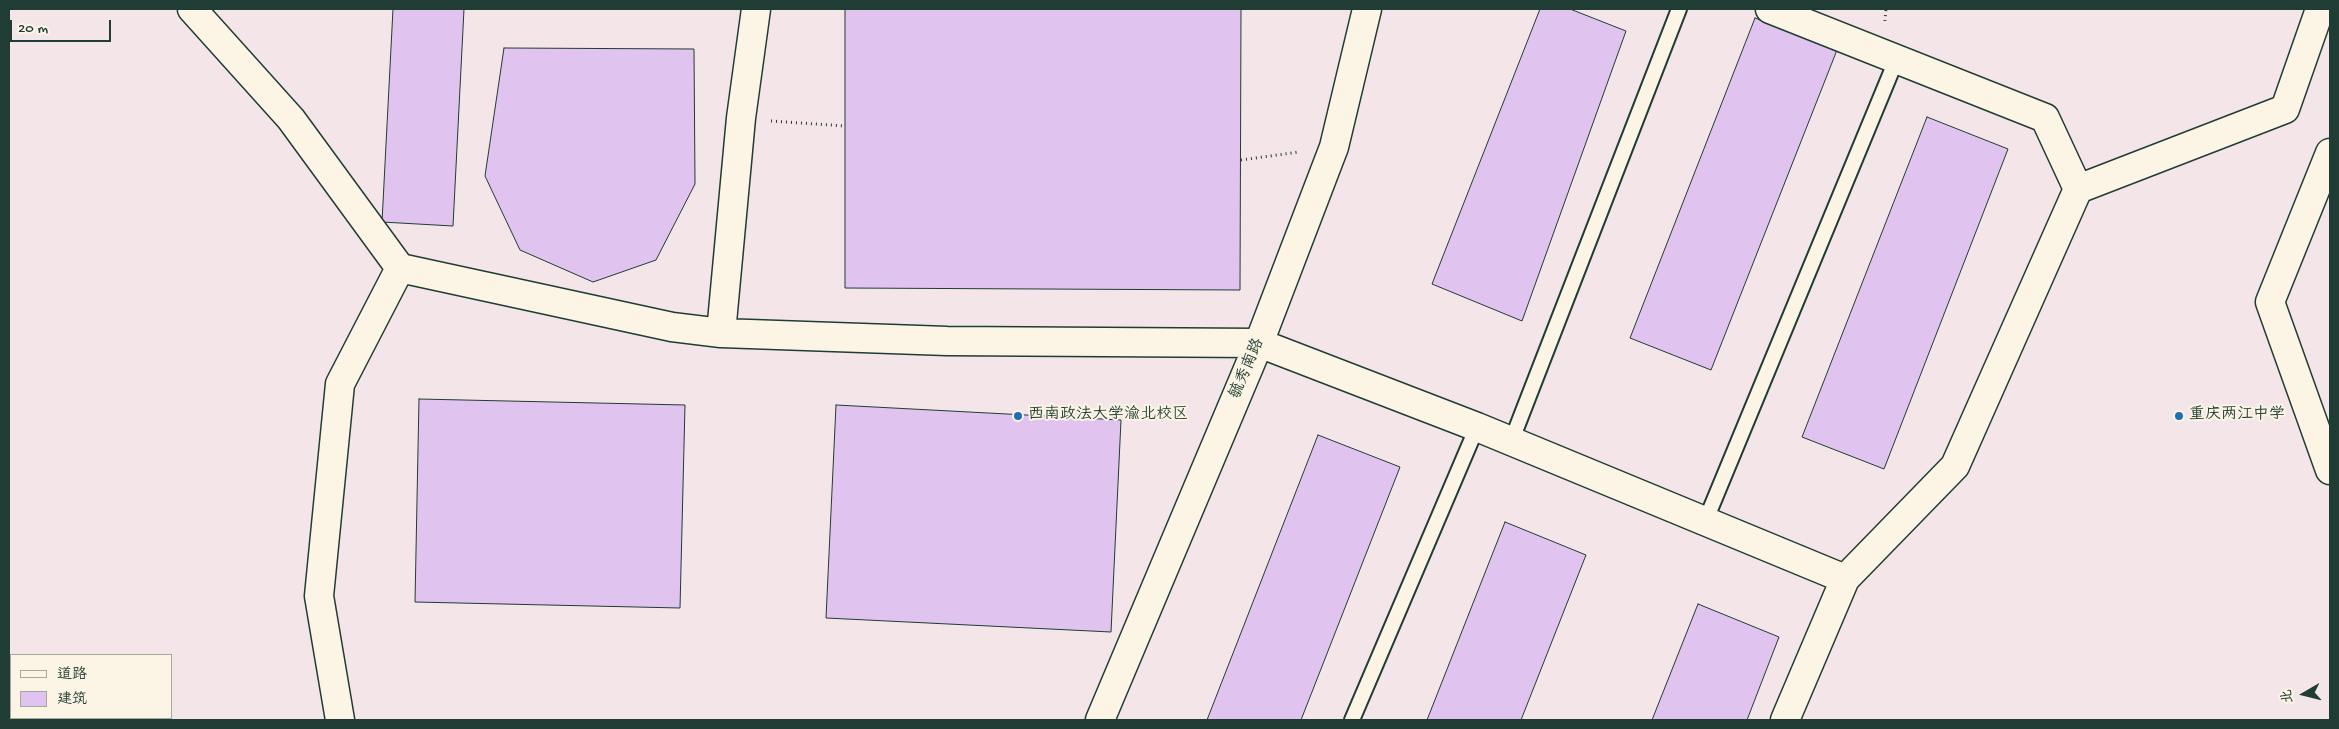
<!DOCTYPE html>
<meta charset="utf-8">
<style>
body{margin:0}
#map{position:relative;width:2339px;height:729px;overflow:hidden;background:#fcf5e5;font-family:"Gochi Hand","LXGW WenKai TC",sans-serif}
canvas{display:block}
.frame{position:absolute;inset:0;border:10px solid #1f3d34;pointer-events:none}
.legend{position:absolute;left:10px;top:654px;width:162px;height:65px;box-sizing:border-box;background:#fcf5e5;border:1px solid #a4ab9e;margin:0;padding:6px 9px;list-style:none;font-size:15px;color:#1f3d34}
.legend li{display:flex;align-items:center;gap:10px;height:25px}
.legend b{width:25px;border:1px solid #a4ab9e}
.north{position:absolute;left:2279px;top:669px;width:50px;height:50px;-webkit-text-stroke:4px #fcf5e5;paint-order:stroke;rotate:262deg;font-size:14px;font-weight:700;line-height:20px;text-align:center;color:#1f3d34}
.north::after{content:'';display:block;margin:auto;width:18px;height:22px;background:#1f3d34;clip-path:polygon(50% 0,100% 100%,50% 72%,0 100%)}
.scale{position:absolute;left:10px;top:20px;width:101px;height:22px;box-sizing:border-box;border:2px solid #1f3d34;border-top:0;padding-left:6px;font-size:15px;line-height:18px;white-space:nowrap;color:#1f3d34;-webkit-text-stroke:4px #fcf5e5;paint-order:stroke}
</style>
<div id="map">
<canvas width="2339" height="729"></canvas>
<div class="frame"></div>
<ul class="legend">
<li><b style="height:6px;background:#fcf5e5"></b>道路</li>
<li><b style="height:14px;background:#e1c3f0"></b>建筑</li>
</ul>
<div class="north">北</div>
<div class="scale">20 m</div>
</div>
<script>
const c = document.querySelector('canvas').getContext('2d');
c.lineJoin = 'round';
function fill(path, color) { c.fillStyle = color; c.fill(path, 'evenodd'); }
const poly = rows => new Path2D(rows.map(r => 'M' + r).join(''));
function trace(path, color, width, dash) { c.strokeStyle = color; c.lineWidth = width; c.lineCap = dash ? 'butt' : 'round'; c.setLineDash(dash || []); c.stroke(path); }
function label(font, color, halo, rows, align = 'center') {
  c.font = font + ' "Gochi Hand","LXGW WenKai TC",sans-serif'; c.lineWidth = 4; c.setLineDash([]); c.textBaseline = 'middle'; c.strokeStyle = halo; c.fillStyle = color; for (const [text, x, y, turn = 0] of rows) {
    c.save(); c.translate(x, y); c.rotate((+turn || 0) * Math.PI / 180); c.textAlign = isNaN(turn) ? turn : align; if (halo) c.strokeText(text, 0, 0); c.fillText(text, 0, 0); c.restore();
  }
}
const built = poly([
 [9,9,2330,9,2330,720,9,720],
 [11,655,171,655,171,718,11,718]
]);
const building = poly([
 [393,9,464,9,453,226,382,222,393,9],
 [845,9,1241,9,1240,290,845,288,845,9],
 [1540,9,1570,9,1626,31,1522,321,1432,284,1540,9],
 [1755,18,1837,50,1711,370,1630,338,1755,18],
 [504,48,694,49,695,184,656,260,593,282,520,250,485,176,504,48],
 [1927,117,2008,149,1884,469,1802,437,1927,117],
 [419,399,685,405,680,608,415,602,419,399],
 [836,405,1121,420,1111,632,826,618,836,405],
 [1318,435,1400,467,1301,720,1207,720,1318,435],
 [1505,522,1586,555,1521,720,1427,720,1505,522],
 [1698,604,1779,637,1747,720,1652,720,1698,604]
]);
const path = poly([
 [1885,21,1886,9],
 [771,121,845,126],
 [1241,160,1299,152]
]);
const service = poly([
 [1511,442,1679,9],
 [1705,522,1897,58],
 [1352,720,1477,427]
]);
const minor = poly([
 [192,9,291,119,400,268,672,327,721,333,947,341,1259,343,1477,427,1845,579],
 [1770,9,2045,118,2078,189],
 [2330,153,2270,302,2330,470],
 [721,333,741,118,756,9],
 [340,720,319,596,340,384,400,268],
 [1100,720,1259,343,1334,147,1367,9],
 [1785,720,1845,579,1955,466,2078,189,2285,109,2320,9]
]);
const markers = [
 [1018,416,5,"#1f6fb2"],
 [2179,416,5,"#1f6fb2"]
];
const streetNames = [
 ["毓秀南路",1248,369,-67]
];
const poiNames = [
 ["西南政法大学渝北校区",1028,416],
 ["重庆两江中学",2189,416]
];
fill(built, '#f4e6e8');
fill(building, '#e1c3f0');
trace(building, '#1f3d34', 1);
trace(service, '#1f3d34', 18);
trace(minor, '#1f3d34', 31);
trace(path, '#1f3d34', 3, [1, 4]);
trace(service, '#fcf5e5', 14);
trace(minor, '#fcf5e5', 28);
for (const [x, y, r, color] of markers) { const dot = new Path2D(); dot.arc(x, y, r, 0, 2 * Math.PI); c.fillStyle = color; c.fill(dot); trace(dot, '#fcf5e5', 2); }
label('16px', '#1f3d34', '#fcf5e5', streetNames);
label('16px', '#1f3d34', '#fcf5e5', poiNames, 'left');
</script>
